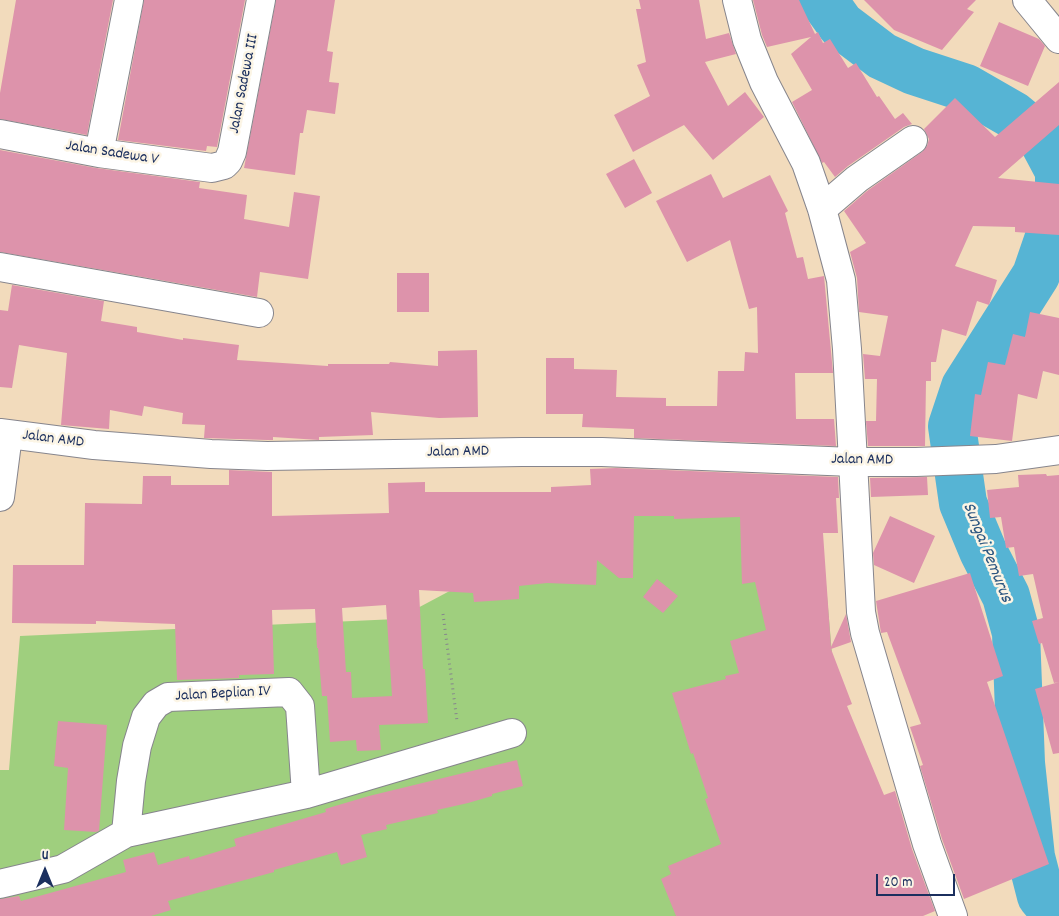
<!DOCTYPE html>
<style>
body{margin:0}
#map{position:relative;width:1059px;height:916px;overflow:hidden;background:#f2dbbc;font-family:Dekko,sans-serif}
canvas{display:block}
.north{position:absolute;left:20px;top:846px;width:50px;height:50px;-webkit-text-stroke:4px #fcf5e5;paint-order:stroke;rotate:0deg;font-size:14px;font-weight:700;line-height:20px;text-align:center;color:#1b2f5e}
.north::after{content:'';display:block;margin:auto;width:18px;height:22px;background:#1b2f5e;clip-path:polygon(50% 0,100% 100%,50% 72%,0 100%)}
.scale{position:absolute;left:876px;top:874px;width:79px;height:22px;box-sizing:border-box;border:2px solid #1b2f5e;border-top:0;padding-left:6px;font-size:15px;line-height:18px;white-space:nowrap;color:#1b2f5e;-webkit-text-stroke:4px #fcf5e5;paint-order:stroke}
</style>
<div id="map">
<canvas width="1059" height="916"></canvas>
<div class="north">U</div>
<div class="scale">20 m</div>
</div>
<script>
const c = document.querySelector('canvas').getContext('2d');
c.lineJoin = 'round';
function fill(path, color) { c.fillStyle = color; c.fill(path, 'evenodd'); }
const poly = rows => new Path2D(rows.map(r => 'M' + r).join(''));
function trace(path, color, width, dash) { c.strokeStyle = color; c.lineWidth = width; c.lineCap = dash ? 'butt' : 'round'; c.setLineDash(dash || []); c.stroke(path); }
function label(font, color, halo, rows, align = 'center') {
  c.font = font + ' Dekko,sans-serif'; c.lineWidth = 5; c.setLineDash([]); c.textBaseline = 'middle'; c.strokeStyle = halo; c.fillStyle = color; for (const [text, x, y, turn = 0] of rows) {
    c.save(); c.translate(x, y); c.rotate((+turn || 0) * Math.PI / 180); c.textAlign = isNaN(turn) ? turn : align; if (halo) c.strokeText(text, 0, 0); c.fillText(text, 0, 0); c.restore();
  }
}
const green = poly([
 [818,492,842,769,869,916,0,916,0,770,9,770,20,636,397,619,585,519]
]);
const river = poly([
 [823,0,841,25,882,56,914,71,966,88,1013,115,1042,139,1059,171,1059,185],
 [1058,916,1041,896,1031,857,1021,763,1016,633,1006,596,983,551,963,503,952,426,965,387,1036,275,1059,208]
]);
const building = poly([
 [16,0,113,0,87,135,0,119,0,93],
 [144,0,245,0,217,147,207,146,206,151,118,140],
 [276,0,335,0,327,51,333,52,329,82,339,83,335,114,307,110,303,133,300,133,295,175,244,168],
 [639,0,699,0,706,39,729,33,736,54,705,62,728,106,745,92,764,117,713,160,684,125,633,152,614,115,650,96,637,65,646,62,636,9,641,9],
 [753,0,799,0,815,34,818,32,823,43,830,39,848,68,856,63,877,97,879,96,895,119,903,113,912,124,904,127,848,166,835,177,824,162,822,163,792,102,812,90,791,54,811,37,767,47,762,35],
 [864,0,976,0,967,9,974,12,942,50,894,30],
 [999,22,1039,39,1045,46,1028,86,980,66],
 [1059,82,1059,125,998,178,1059,184,1059,235,1015,232,1015,227,973,226,955,266,997,280,989,305,977,301,966,336,942,329,936,362,931,362,931,381,926,381,925,446,868,446,866,421,876,421,877,379,865,379,863,354,880,356,888,316,859,312,857,278,850,252,866,243,844,211,867,191,922,152,927,146,929,139,924,129,955,98,995,137],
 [0,150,96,168,200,182,199,188,247,195,244,219,289,227,294,192,320,196,308,279,260,272,257,297,0,252],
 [634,159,652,193,625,208,606,174],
 [711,174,723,198,770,175,788,211,785,213,797,258,803,257,808,279,824,276,833,373,795,373,796,419,834,419,836,446,634,438,634,429,582,427,583,414,546,414,546,358,574,358,574,369,617,370,616,397,666,398,666,406,717,406,718,371,744,371,745,352,758,353,757,307,749,309,730,240,687,262,656,201],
 [397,273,429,273,429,312,397,312],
 [12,285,104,301,101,321,137,327,137,332,183,340,183,338,239,345,237,360,328,366,328,364,389,364,390,362,438,366,438,351,477,350,478,417,439,418,371,412,373,435,319,437,319,440,273,437,273,440,267,440,204,438,205,425,182,424,183,413,144,406,142,416,110,410,109,429,61,425,67,353,19,345,12,388,0,387,0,310,8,311],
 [1030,312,1059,318,1059,375,1043,371,1037,399,1018,394,1012,441,970,436,975,394,981,395,988,362,1005,365,1013,334,1025,337],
 [616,468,838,477,839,498,836,498,838,533,823,533,831,647,846,614,851,642,831,649,852,704,847,706,884,795,895,791,912,849,935,911,923,916,676,916,661,879,671,874,668,866,721,844,705,799,708,798,693,753,691,754,672,693,726,679,725,676,739,673,730,641,766,630,755,582,742,584,740,517,674,519,674,516,634,516,633,578,619,578,597,560,596,585,547,583,519,586,519,599,474,602,473,593,419,590,423,669,425,669,428,723,379,725,381,750,357,751,356,740,330,742,327,696,322,696,318,648,317,648,315,609,272,610,274,674,239,675,239,678,177,680,175,624,96,621,96,624,12,623,13,565,84,565,85,503,142,504,143,476,171,476,171,485,229,485,229,470,272,472,272,516,389,513,388,483,425,482,425,492,551,492,551,487,591,485,590,469],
 [386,605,392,696,352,698,351,672,346,672,342,608],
 [1046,474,1047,476,1059,475,1059,682,1054,683,1042,643,1039,644,1032,621,1043,618,1033,574,1019,576,1014,547,1006,548,1001,517,990,518,987,490,1019,487,1018,475],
 [927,477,928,495,871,497,870,478],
 [890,516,935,536,914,583,874,565,873,553],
 [970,573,1003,676,987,682,1049,864,964,899,942,839,920,766,923,765,910,727,921,724,887,632,881,633,876,601],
 [657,579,678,596,663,613,643,597],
 [1059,682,1059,753,1053,754,1035,689],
 [58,721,107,725,99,831,96,832,64,830,68,768,54,766],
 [517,760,523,786,492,794,492,796,468,803,437,810,438,813,386,825,387,829,361,835,367,857,341,865,337,852,274,870,274,872,168,901,171,910,151,916,0,916,0,899,19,896,21,901,126,872,123,860,154,852,158,865,189,856,190,860,236,846,234,839,326,812,325,809,369,796]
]);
const path = poly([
 [443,614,457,721]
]);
const minor = poly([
 [737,0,747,40,764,82,806,163,822,209,841,280,847,349,861,612,865,633,927,844,953,916],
 [1027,0,1059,39],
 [0,134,99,153,212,168,224,165,228,161,232,152,261,0],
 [99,153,129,0],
 [822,209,857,179,913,140],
 [0,267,259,313],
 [0,433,94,445,211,454,267,456,522,452,602,452,853,462,916,462,996,459,1059,450],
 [0,497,8,435],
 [126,833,131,781,137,746,146,717,156,704,168,697,289,692,300,706,306,794],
 [0,884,63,869,126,833,306,794,512,733]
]);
const streetNames = [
 ["Jalan Sadewa III",245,84,-79],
 ["Jalan Sadewa V",112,154,9],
 ["Jalan AMD",53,440,7],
 ["Jalan AMD",458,453,-1],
 ["Jalan AMD",862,461,1],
 ["Jalan Beplian IV",223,695,-3]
];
const waterNames = [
 ["Sungai Pemurus",986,553,68]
];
fill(green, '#9fcf7e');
trace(river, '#56b4d4', 48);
fill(building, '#dd93ab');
trace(minor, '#86858d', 30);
trace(path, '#86858d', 3, [1, 4]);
trace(minor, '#fff', 28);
label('16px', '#1b2f5e', '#fcf5e5', streetNames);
label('italic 18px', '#2d5781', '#fcf5e5', waterNames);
</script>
